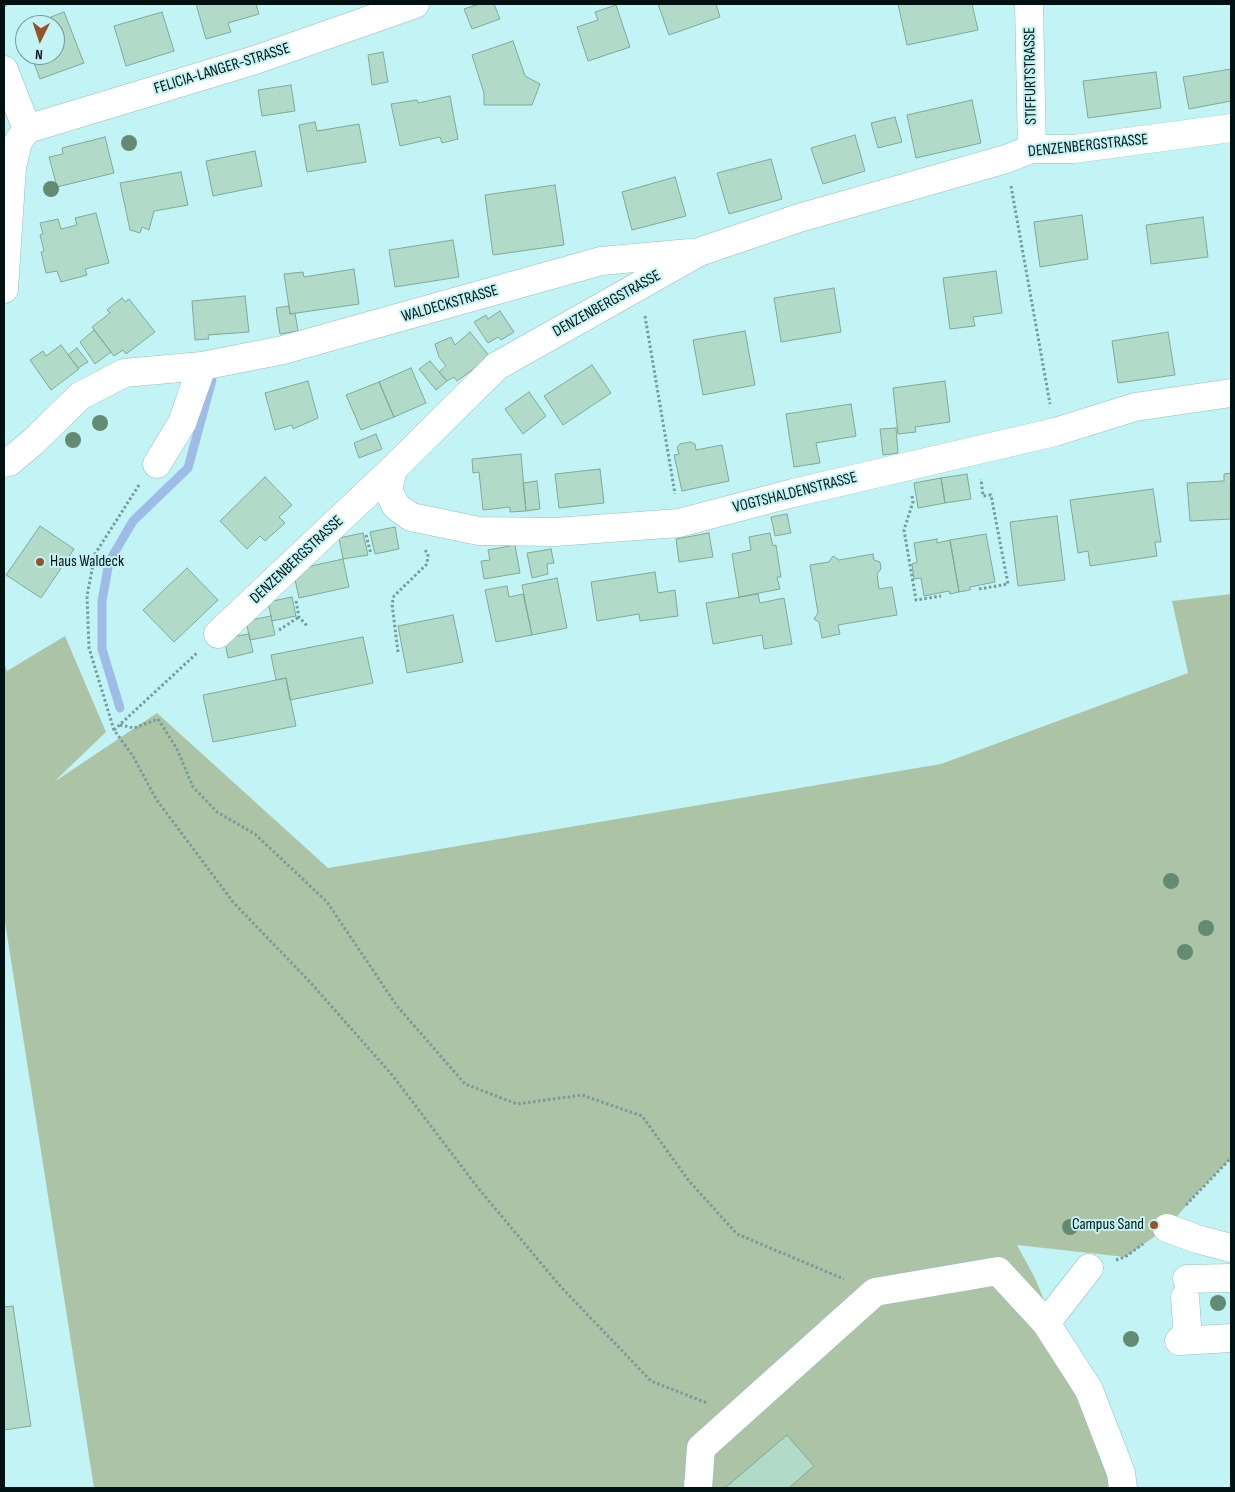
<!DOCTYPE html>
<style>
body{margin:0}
#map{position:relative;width:1235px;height:1492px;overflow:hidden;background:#c3f4f5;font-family:"Sofia Sans Condensed",sans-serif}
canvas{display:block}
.frame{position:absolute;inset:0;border:5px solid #011111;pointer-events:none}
.north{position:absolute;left:15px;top:15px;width:50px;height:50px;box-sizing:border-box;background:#c3f4f5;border:1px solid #75999a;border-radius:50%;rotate:184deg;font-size:14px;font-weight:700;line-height:20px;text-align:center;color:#011111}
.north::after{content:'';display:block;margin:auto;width:18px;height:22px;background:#985229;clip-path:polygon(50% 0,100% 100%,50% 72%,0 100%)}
</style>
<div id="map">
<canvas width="1235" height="1492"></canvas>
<div class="frame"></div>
<div class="north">N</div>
</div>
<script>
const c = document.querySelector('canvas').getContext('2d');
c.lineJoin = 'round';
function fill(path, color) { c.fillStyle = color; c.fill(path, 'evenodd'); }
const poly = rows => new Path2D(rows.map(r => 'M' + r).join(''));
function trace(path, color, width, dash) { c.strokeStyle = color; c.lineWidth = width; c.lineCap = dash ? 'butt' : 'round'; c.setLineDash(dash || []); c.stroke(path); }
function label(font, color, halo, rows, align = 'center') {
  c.font = font + ' "Sofia Sans Condensed",sans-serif'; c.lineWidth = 4; c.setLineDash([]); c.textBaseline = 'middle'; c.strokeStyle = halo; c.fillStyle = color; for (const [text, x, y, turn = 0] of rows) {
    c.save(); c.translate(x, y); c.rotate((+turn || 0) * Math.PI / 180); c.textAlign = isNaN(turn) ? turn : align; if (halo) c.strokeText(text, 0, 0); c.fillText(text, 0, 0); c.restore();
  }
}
const green = poly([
 [1231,594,1231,1158,1196,1194,1167,1228,1125,1257,1017,1245,1035,1278,1111,1463,1117,1488,94,1488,4,916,4,663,7,671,65,636,106,732,54,782,157,713,328,868,941,764,1188,673,1172,601]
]);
const stream = poly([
 [120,708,102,649,102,601,109,562,133,521,188,468,212,380]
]);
const building = poly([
 [196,4,256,4,259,14,228,23,231,32,206,39,196,4],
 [479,4,494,4,500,19,472,29,464,9,479,4],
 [658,4,716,4,720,17,669,35,658,4],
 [898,4,972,4,978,30,907,45,898,4],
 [616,5,630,47,588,61,577,27,598,20,595,12,616,5],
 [64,12,84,63,40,79,31,55,55,55,55,25,30,25,64,12],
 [162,12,174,51,126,66,114,26,162,12],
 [25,27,25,39,21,28,25,27],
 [513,41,525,76,540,84,532,105,484,105,484,93,472,55,513,41],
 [383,52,388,82,372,85,368,55,383,52],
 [1231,69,1231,101,1189,109,1183,77,1231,69],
 [1156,72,1161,108,1088,118,1083,81,1156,72],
 [291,85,295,111,262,116,258,90,291,85],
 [450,96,458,139,442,143,440,137,400,146,391,104,417,100,418,103,450,96],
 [972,100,981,143,916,158,907,115,972,100],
 [895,117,902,142,878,148,871,123,895,117],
 [315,122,317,131,359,124,366,162,307,172,299,125,315,122],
 [855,135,865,171,823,184,811,148,855,135],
 [105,137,114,173,57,187,49,157,63,154,62,148,105,137],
 [255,151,262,186,213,196,206,161,255,151],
 [771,159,782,199,729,214,717,173,771,159],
 [181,172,188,205,154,211,149,230,142,227,140,233,130,230,120,183,181,172],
 [675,177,686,216,632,230,622,192,675,177],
 [555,185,564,245,493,255,485,195,555,185],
 [96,213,109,263,85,269,87,275,61,282,57,271,46,273,41,252,44,251,40,235,43,234,40,223,58,219,61,229,77,225,75,218,96,213],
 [1082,215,1088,259,1040,267,1034,222,1082,215],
 [1203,217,1208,257,1151,264,1146,225,1203,217],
 [453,240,459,277,395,287,389,250,453,240],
 [354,269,359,304,290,314,284,274,303,272,304,277,354,269],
 [996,271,1002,313,973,317,975,326,950,329,943,278,996,271],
 [834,288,841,332,781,342,774,298,834,288],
 [245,296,249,332,208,335,209,339,195,340,192,301,245,296],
 [122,298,125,302,129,299,155,332,126,354,123,350,114,356,92,327,110,313,107,310,122,298],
 [289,306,290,314,295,313,298,331,280,334,276,308,289,306],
 [500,311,514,332,501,340,498,337,488,343,474,322,486,315,488,319,500,311],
 [94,330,111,352,95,364,80,342,94,330],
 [745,331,755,385,703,395,693,340,745,331],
 [470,332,490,357,457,381,454,377,447,381,439,372,446,366,439,357,435,344,451,337,455,345,470,332],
 [1168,332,1175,375,1118,383,1112,341,1168,332],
 [61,345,79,369,51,390,30,360,43,351,46,356,61,345],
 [77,348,88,362,78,368,68,355,77,348],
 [430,361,447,381,436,390,419,369,430,361],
 [592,365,611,393,563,425,544,396,592,365],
 [411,368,426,403,394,417,379,382,411,368],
 [308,381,318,418,293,429,292,425,275,430,265,393,308,381],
 [945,381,950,422,915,427,916,432,898,434,893,388,945,381],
 [379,382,394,417,361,430,346,395,379,382],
 [529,392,546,416,523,434,505,409,529,392],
 [851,404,856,436,816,443,820,463,794,467,786,414,851,404],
 [896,428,898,453,883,455,880,429,896,428],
 [376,434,382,449,359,458,354,443,376,434],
 [690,442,695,444,696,450,722,445,729,481,682,491,674,455,679,454,677,447,680,444,690,442],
 [521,454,526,511,510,512,510,507,483,510,479,472,473,473,472,459,521,454],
 [600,469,604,503,559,508,555,474,600,469],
 [1231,473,1231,519,1190,521,1187,483,1224,481,1224,474,1231,473],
 [967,474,971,499,945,503,941,478,967,474],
 [265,477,292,505,279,517,285,523,265,541,260,536,247,549,220,521,265,477],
 [941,478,945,503,918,508,914,483,941,478],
 [537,481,540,509,526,511,523,483,537,481],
 [1153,489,1161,542,1155,542,1157,556,1090,566,1088,551,1078,553,1070,500,1153,489],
 [787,514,791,533,775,536,771,517,787,514],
 [1057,516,1065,580,1018,586,1010,522,1057,516],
 [40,526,74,549,41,598,6,575,40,526],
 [395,527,399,549,375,554,370,532,395,527],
 [363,533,368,555,343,559,339,538,363,533],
 [709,533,713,557,679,562,676,539,709,533],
 [770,533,773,546,776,545,781,577,777,577,780,589,739,597,732,554,751,550,749,537,770,533],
 [986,534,995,582,970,587,970,590,959,592,950,540,986,534],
 [937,539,937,543,950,540,959,592,950,594,949,591,924,596,921,578,914,579,912,564,917,562,914,543,937,539],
 [515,545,520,573,484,579,481,561,490,560,488,550,515,545],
 [551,549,554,563,547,564,548,574,532,578,527,553,551,549],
 [873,554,874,560,880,562,881,569,877,574,879,589,892,587,897,615,838,625,840,634,822,638,819,622,814,619,818,613,810,565,829,562,833,556,839,560,873,554],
 [343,559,349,587,299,598,293,570,343,559],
 [187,568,218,600,174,642,143,610,187,568],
 [655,572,658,593,675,590,678,616,640,621,639,614,597,621,591,582,655,572],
 [557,578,567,628,532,635,522,585,557,578],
 [507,586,509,597,523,594,532,635,496,642,485,590,507,586],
 [758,594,760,603,784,598,792,644,764,649,762,635,713,644,706,603,758,594],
 [292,597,296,616,272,621,268,602,292,597],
 [453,615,463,662,407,673,398,626,453,615],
 [271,616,275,635,250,640,246,621,271,616],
 [249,634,253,652,228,658,224,638,249,634],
 [363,637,373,683,290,700,286,678,276,680,271,655,363,637],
 [286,678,296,726,213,742,203,695,286,678],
 [13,1306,31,1426,4,1430,4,1307,13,1306],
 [787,1435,814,1466,789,1488,725,1488,787,1435]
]);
const path = poly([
 [4,6,7,4],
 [1011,186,1050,404],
 [645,316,675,494],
 [139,485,95,554,87,596,89,648,114,730,133,756,156,799,233,902,310,982,393,1076,478,1188,561,1287,651,1381,707,1403],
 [912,496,913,502,904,530,916,600,941,596],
 [366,535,371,554],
 [979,589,1008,584,991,495,983,496,981,479],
 [296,601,299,617,308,627],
 [279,630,299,617],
 [398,652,392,604,394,596,427,564,428,554,425,550],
 [120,725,134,728,158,719,177,749,193,787,217,812,255,834,327,902,397,1006,465,1084,517,1104,582,1095,642,1116,689,1181,737,1234,844,1279],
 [114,730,197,653],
 [1186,1205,1231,1158],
 [1116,1260,1125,1257,1143,1244]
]);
const minor = poly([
 [1029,4,1032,149],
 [4,70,27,129],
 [27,129,255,60,415,4],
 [4,289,12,167,18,142,27,129],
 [4,463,9,462,33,442,80,396,124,373,202,366,283,350,601,261,690,253],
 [157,464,182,423,202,366],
 [393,469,388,490,396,506,411,517,479,531,555,532,679,523,793,493,1055,432,1135,407,1231,393],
 [218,634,393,469,497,366,699,252,799,218,1006,159,1032,149,1074,149,1231,128],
 [1167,1228,1197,1239,1231,1248],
 [1187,1279,1231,1278],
 [1185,1297,1188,1340],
 [1046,1323,1089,1268],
 [1179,1341,1231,1338],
 [698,1488,701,1448,875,1292,998,1271,1046,1323,1089,1390,1121,1473,1123,1488]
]);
const trees = [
 [129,143],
 [51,189],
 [100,423],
 [73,440],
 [1171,881],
 [1206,928],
 [1185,952],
 [1070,1227],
 [1218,1303],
 [1131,1339]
];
const markers = [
 [40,562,5,"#985229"],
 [1154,1225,5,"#985229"]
];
const streetNames = [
 ["FELICIA-LANGER-STRASSE",222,69,-17],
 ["STIFFURTSTRASSE",1031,76,-91],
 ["DENZENBERGSTRASSE",1088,146,-6],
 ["WALDECKSTRASSE",450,304,-16],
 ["DENZENBERGSTRASSE",607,304,-29],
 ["VOGTSHALDENSTRASSE",795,493,-14],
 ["DENZENBERGSTRASSE",297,560,-43]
];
const poiNames = [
 ["Haus Waldeck",50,562],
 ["Campus Sand",1144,1225,"right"]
];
fill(green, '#acc4a5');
trace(stream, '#9ebce7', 9);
fill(building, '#b1dac9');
trace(building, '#81a898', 1);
trace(minor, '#91bfc0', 29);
trace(path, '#779b9b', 3, [2.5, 2.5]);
trace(minor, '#fff', 28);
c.fillStyle = '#638b73';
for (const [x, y] of trees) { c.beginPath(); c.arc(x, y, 8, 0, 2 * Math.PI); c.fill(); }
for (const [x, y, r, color] of markers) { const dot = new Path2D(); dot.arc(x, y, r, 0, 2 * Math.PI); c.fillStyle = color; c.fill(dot); trace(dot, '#c3f4f5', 2); }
label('16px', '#011111', '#c3f4f5', streetNames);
label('16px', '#011111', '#c3f4f5', poiNames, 'left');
</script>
